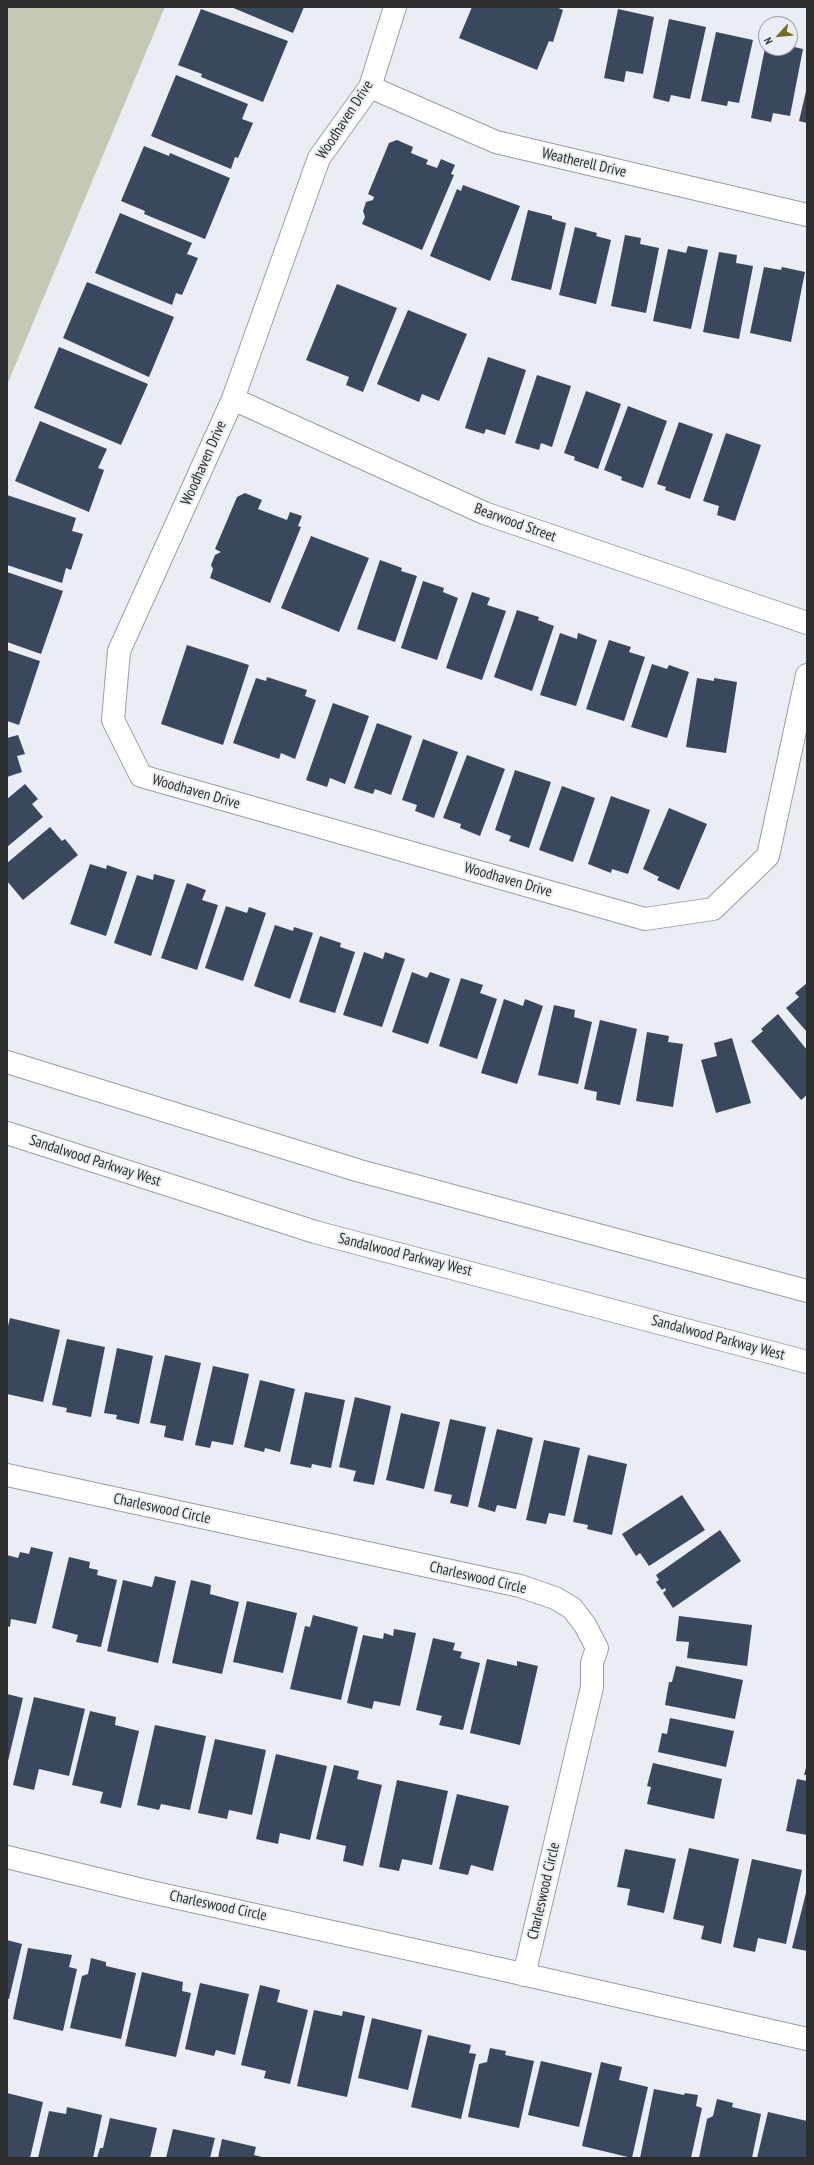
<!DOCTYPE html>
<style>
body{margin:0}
#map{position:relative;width:814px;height:2165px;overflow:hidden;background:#eaedf3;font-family:"PT Sans Narrow",sans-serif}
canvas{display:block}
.frame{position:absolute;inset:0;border:8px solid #2c2d2f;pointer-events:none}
.north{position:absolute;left:758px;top:16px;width:40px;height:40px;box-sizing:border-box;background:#eaedf3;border:1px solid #9ea0a5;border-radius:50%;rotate:243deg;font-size:11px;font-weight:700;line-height:16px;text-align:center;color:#2c2d2f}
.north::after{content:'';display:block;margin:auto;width:14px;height:18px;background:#6f741c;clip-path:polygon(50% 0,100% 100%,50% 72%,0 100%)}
</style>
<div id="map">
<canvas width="814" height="2165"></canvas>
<div class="frame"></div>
<div class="north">N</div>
</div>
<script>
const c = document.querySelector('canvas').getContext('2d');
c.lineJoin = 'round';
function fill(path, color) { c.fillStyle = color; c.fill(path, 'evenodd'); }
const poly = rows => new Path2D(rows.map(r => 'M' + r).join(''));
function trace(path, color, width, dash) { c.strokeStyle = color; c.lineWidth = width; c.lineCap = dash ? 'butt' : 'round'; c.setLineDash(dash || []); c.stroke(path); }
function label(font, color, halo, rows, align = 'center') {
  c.font = font + ' "PT Sans Narrow",sans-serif'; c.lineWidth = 4; c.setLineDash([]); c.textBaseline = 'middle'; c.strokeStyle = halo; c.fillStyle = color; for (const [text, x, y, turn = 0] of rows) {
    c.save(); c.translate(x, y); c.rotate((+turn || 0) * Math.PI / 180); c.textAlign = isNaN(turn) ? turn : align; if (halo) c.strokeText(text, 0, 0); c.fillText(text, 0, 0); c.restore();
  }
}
const green = poly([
 [7,7,165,7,7,385]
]);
const building = poly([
 [231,7,304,7,293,33],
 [472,7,556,7,563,10,553,42,549,41,537,70,459,38],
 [201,9,288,41,263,102,201,77,202,74,178,65],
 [618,9,654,17,643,74,626,71,624,82,604,78],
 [669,19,706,27,690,99,671,95,669,102,653,98],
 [716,32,753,40,739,103,728,101,727,106,701,101],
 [790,46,803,49,790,116,773,113,771,122,751,118,765,48,790,48],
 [176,75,248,104,242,119,253,123,238,158,235,157,231,169,151,136],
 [807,87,807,123,799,121],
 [397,140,413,147,411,153,428,160,426,164,437,168,441,159,455,165,451,174,454,175,422,250,362,224,365,217,363,211,366,202,373,200,374,197,368,194,389,143],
 [144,146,169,156,170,153,230,178,205,239,144,214,145,211,121,201],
 [463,185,520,206,490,281,430,256,457,189,461,191],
 [528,210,552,216,552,219,566,223,551,290,511,280],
 [120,213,192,243,187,254,198,258,182,295,176,293,172,305,95,273],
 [575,227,597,233,596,236,611,240,596,304,559,295],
 [625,235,641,238,640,244,659,248,646,313,611,306],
 [688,246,708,250,691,329,653,321,668,249,686,253],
 [719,252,737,255,736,263,753,266,739,339,703,332],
 [764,267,781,270,782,267,805,272,791,342,750,333],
 [87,282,174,317,149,377,63,338],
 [337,284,397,308,363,392,346,385,349,377,306,360],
 [408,310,467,334,439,401,422,394,419,402,377,384],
 [59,347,148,384,121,445,34,408],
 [488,357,526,370,505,435,486,429,484,434,465,428],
 [537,375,571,386,552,447,541,443,539,450,515,443],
 [586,391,621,404,598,469,574,460,575,457,564,453],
 [628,406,667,421,643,488,621,480,622,477,604,470],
 [40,421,107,449,98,468,104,470,89,512,15,481],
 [679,422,713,434,690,499,665,490,666,487,657,484],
 [726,433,761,445,735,521,717,515,719,506,703,501],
 [245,493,262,500,258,509,287,520,290,512,302,516,298,526,301,527,270,603,210,578,213,569,211,565,215,555,221,552,215,549,237,497],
 [7,495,76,518,72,531,83,534,71,570,66,568,62,583,7,565],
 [311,536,369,558,339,632,281,608],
 [380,560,402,568,401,571,417,576,395,642,357,629],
 [7,572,63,591,41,654,7,642],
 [423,581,444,588,443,592,458,598,437,660,401,648],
 [472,592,490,598,487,605,506,611,482,680,446,668],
 [517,610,539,617,538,620,554,626,532,691,494,677],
 [560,633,577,639,578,633,597,640,576,706,540,695],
 [609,640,631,647,629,652,645,657,624,721,586,709],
 [187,645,249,665,223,745,161,724],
 [7,650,40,661,19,725,7,721],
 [652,664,667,669,669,665,689,672,667,738,631,727],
 [267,677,307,690,305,696,316,700,295,759,281,753,279,759,233,743,256,678,266,681],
 [697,678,714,681,714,678,737,682,726,753,686,747],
 [333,703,369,716,345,784,330,778,327,787,306,780],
 [377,723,412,736,391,795,375,789,373,794,354,788],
 [18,735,25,754,17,756,22,772,7,777,7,738],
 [423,739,458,752,434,818,415,811,417,805,402,800],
 [467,755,505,769,480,836,460,828,461,824,443,818],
 [515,770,551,782,529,848,509,841,511,836,495,830],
 [25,784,38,799,32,804,43,817,7,847,7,799],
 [562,786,595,798,573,862,539,850],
 [611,796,650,810,628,874,612,869,611,873,588,864],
 [669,808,707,824,679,890,657,880,659,877,643,869],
 [50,827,62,841,65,839,78,855,23,900,7,881,7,863],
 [90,864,106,869,107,865,127,872,106,936,70,924],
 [154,874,175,880,151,956,114,943,137,875,153,880],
 [187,883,206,890,202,900,218,905,197,970,161,958],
 [226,906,247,913,249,907,266,913,243,981,205,968],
 [275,925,293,931,294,927,313,933,290,999,254,986],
 [320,936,341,943,340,947,355,952,335,1013,299,1002],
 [364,952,383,959,385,952,405,959,382,1027,343,1015],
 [412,972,427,978,430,972,450,979,428,1044,392,1032],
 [461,978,483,985,480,993,497,999,477,1059,439,1046],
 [807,983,807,1032,786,1008,799,997,795,993],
 [504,999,523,1006,525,999,543,1006,517,1084,481,1073],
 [554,1005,575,1010,574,1017,592,1022,578,1084,538,1075],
 [778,1014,807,1050,807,1095,801,1100,751,1041,763,1031,761,1029],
 [600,1020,637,1029,620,1105,596,1100,597,1092,584,1089],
 [647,1032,669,1036,668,1042,683,1044,673,1107,636,1101],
 [732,1038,751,1103,716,1113,701,1060,717,1056,714,1043],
 [10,1318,60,1330,43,1402,7,1394,7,1330],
 [67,1339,105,1347,91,1417,66,1412,67,1408,52,1405],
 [117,1348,153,1356,139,1424,116,1419,117,1415,104,1413],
 [165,1355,201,1363,183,1441,164,1437,166,1426,150,1423],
 [213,1366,249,1374,233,1445,212,1441,210,1448,195,1445],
 [260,1380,295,1389,280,1452,265,1448,264,1452,244,1447],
 [305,1392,345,1400,331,1468,312,1464,311,1468,290,1464],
 [355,1397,391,1406,374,1485,353,1481,356,1471,339,1467],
 [401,1413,440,1422,424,1489,386,1480],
 [450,1419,486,1427,468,1507,450,1503,452,1495,434,1491],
 [497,1429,533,1438,516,1509,497,1505,495,1512,478,1507],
 [544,1440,580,1448,565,1516,549,1513,546,1524,526,1520],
 [588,1455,627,1464,612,1535,587,1529,588,1525,573,1522],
 [682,1495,705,1530,649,1566,640,1553,636,1556,622,1534],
 [720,1530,741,1561,673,1608,663,1593,666,1590,665,1588,662,1590,656,1582,659,1580,656,1575],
 [31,1547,53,1552,36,1624,11,1619,10,1627,7,1626,7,1555,18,1558,20,1552,29,1554],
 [69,1557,90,1562,89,1568,98,1570,97,1575,117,1580,101,1647,76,1642,78,1635,52,1628],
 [155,1576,176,1581,158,1663,107,1651,123,1580,152,1587],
 [191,1580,211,1585,210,1594,239,1602,222,1674,172,1663],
 [247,1601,297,1613,283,1673,233,1662],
 [313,1615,358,1627,341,1700,290,1689,305,1626,310,1627],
 [679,1616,752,1625,747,1666,687,1658,689,1642,676,1641],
 [394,1629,416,1633,400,1706,374,1701,372,1709,347,1703,363,1635,383,1639,384,1633,393,1636],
 [433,1638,455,1643,453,1650,462,1652,460,1658,480,1663,463,1730,439,1725,442,1716,416,1710],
 [487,1659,517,1666,517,1661,538,1666,520,1745,470,1733],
 [676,1666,743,1680,735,1719,665,1705,669,1682,672,1682],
 [7,1694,23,1698,8,1761,7,1761],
 [34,1697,85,1709,69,1776,39,1769,34,1790,13,1785],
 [90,1711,116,1717,115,1725,139,1731,121,1808,100,1803,103,1792,72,1785],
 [670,1718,734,1731,726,1767,658,1752,662,1733,667,1734],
 [155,1725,206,1736,190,1810,161,1804,159,1810,137,1805],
 [215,1739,266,1750,252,1815,229,1810,227,1819,198,1813],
 [276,1754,327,1766,310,1840,280,1833,278,1844,256,1839],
 [653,1763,722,1779,714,1819,647,1804,651,1787,647,1786],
 [807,1764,807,1775,804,1775],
 [334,1765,359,1771,357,1779,382,1785,363,1866,343,1861,346,1846,316,1839],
 [797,1779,807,1781,807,1835,786,1831],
 [397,1780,448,1791,432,1865,402,1859,399,1871,379,1867],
 [457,1794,509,1806,493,1871,471,1865,468,1875,439,1869],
 [689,1848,739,1859,721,1944,701,1939,704,1926,673,1919],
 [625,1849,676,1859,664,1913,627,1905,630,1889,617,1887],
 [752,1859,802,1870,786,1944,758,1938,755,1952,733,1947],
 [807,1889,807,1951,792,1948],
 [7,1940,22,1944,9,1999,7,1999],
 [28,1948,72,1955,69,1967,77,1969,63,2031,13,2019],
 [91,1958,106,1962,106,1966,136,1973,121,2039,70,2028,82,1976,88,1974],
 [142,1972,183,1982,182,1991,191,1993,176,2057,125,2046],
 [200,1983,249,1994,235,2055,216,2050,214,2056,185,2049],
 [260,1985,280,1990,277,2002,308,2010,290,2084,264,2078,266,2071,241,2065],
 [314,2010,342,2016,343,2011,365,2016,347,2097,297,2086],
 [372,2018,422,2030,408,2090,358,2078],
 [428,2035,471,2045,469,2053,476,2054,461,2119,411,2107],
 [490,2048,506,2051,505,2055,534,2061,519,2128,468,2117,479,2064,487,2062],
 [541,2061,592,2073,579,2127,528,2115],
 [601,2062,622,2067,619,2080,648,2087,632,2158,582,2146],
 [654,2089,684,2095,685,2093,698,2095,696,2106,702,2108,691,2158,640,2158],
 [7,2093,43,2102,30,2158,7,2158],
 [717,2099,733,2103,732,2107,761,2114,752,2158,699,2158,707,2119,713,2116],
 [67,2107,102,2115,93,2158,38,2158,49,2111,66,2114],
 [768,2112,807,2121,807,2158,757,2158],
 [110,2118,157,2128,150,2158,97,2158,100,2148,103,2148],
 [173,2129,215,2138,210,2158,166,2158],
 [222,2139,256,2147,254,2155,266,2158,218,2158]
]);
const minor = poly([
 [395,7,370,87,319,158,233,399,119,651,113,720,141,776,645,919,713,909,768,856,807,675],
 [370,87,496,142,807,215],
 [233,399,484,513,807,623],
 [7,1475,520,1586,555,1598,572,1608,585,1625,597,1648,592,1663,592,1687,524,1975],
 [7,1857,142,1890,500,1969,807,2039]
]);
const secondary = poly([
 [7,1062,360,1171,807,1291],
 [7,1133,315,1232,807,1362]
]);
const streetNames = [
 ["Woodhaven Drive",345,120,-57],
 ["Weatherell Drive",584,163,13],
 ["Woodhaven Drive",204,463,-66],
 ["Bearwood Street",515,523,20],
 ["Woodhaven Drive",196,792,16],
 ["Woodhaven Drive",508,880,16],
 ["Sandalwood Parkway West",95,1161,18],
 ["Sandalwood Parkway West",405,1255,14],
 ["Sandalwood Parkway West",718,1338,15],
 ["Charleswood Circle",162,1509,12],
 ["Charleswood Circle",478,1578,13],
 ["Charleswood Circle",544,1891,-77],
 ["Charleswood Circle",218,1906,12]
];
fill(green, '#c5c8b4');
fill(building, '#3a485d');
trace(minor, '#9a9ea3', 24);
trace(secondary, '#9a9ea3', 24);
trace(minor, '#fff', 22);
trace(secondary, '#fff', 22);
label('15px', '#2c2d2f', '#eaedf3', streetNames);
</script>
